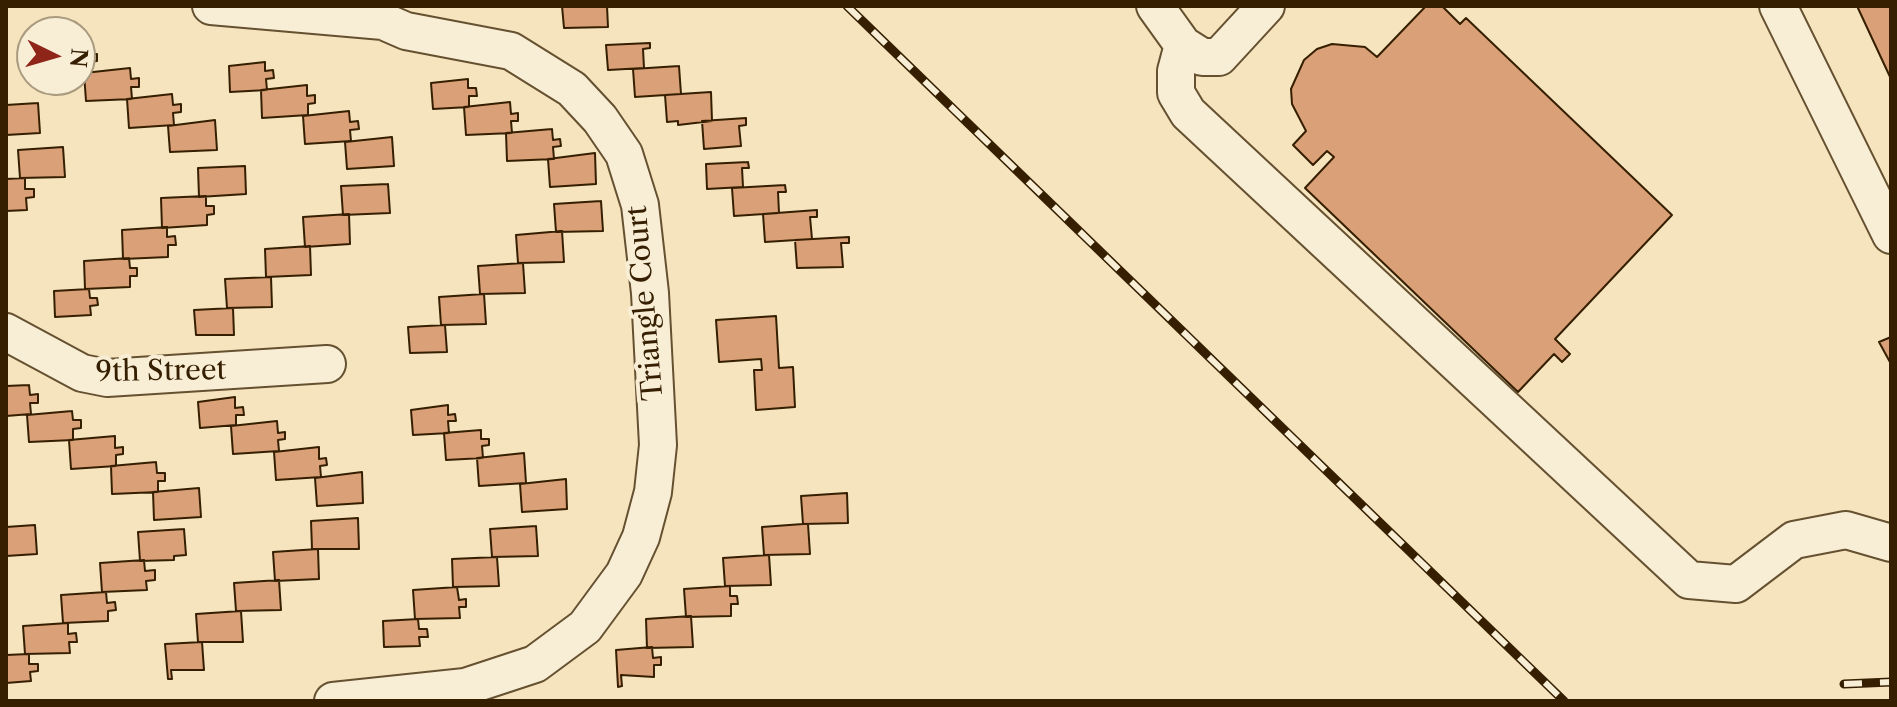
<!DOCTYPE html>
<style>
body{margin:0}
#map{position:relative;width:1897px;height:707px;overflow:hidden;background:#f5e4be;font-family:"Libre Caslon Text",serif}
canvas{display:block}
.frame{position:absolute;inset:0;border:8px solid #351f00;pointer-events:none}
.north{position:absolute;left:16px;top:16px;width:80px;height:80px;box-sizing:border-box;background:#f8edd5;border:2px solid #aa9b80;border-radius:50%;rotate:95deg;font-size:22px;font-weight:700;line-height:32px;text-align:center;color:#351f00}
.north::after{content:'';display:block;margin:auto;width:28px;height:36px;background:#8f2418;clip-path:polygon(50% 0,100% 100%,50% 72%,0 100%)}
</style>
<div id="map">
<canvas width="1897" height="707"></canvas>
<div class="frame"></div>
<div class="north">N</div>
</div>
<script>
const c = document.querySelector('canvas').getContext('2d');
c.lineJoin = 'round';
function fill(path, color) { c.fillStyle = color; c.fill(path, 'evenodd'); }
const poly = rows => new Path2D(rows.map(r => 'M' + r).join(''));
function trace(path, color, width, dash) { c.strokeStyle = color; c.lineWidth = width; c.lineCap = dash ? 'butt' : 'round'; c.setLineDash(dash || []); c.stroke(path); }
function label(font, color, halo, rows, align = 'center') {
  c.font = font + ' "Libre Caslon Text",serif'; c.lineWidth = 8; c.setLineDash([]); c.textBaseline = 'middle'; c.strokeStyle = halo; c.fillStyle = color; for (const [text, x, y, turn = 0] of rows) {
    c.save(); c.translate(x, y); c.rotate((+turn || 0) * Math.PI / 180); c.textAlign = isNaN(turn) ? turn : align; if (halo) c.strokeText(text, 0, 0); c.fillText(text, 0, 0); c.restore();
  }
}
const building = poly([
 [562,6,607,6,608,27,564,28,562,6],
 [1426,6,1442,6,1460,24,1466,18,1672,215,1555,339,1570,354,1562,362,1554,354,1518,392,1305,188,1334,157,1327,151,1313,165,1293,145,1306,131,1292,104,1291,89,1304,60,1317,49,1332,44,1365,47,1377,57,1426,6],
 [1857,6,1891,6,1891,79,1857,6],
 [650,43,650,48,643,49,644,68,608,70,606,45,650,43],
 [88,44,88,54,97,54,97,61,89,62,90,73,80,73,80,45,88,44],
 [265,62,265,71,273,70,274,78,266,79,267,90,230,92,229,66,265,62],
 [679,66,681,94,635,97,633,69,679,66],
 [130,68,131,79,139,78,139,87,131,87,132,99,86,101,84,73,130,68],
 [468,79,468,88,476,88,477,96,469,96,469,107,433,109,431,83,468,79],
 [307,85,307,96,315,95,315,103,308,104,308,115,262,118,261,90,307,85],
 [711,92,712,121,678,125,678,121,667,122,665,95,711,92],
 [172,94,173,105,181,104,181,112,173,113,174,125,129,128,127,99,172,94],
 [510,102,511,114,518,113,518,121,511,121,512,133,466,135,464,107,510,102],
 [38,103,40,133,6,135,6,105,38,103],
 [349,111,350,122,358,121,359,129,350,130,351,141,305,144,303,116,349,111],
 [746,118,746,125,739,126,741,146,704,149,702,121,746,118],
 [215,120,217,150,170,152,168,126,215,120],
 [552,129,553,140,560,139,561,146,553,147,554,159,507,161,506,133,552,129],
 [392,137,394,166,347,169,345,142,392,137],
 [63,147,65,177,20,178,18,150,63,147],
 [595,153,596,184,550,187,548,159,595,153],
 [748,162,749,168,742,168,743,187,707,189,706,164,748,162],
 [245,166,246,194,199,197,198,168,245,166],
 [25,178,25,189,34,189,34,197,26,198,27,210,6,211,6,179,25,178],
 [388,184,390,213,343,215,341,186,388,184],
 [785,185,786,192,778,192,779,213,734,216,732,188,785,185],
 [206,196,206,206,214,206,214,214,207,215,207,225,162,228,161,198,206,196],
 [601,201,603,231,556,232,554,204,601,201],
 [817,210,817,217,810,217,812,239,765,242,763,214,817,210],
 [349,214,350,244,305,247,303,217,349,214],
 [167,227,167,237,175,236,176,245,168,245,168,257,123,259,122,230,167,227],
 [562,231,564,262,518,263,516,235,562,231],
 [849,237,849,243,841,243,843,267,797,268,795,240,849,237],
 [310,246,311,275,266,277,265,249,310,246],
 [129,258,130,268,137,268,137,276,130,276,130,287,85,289,84,261,129,258],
 [523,263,525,293,480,294,478,266,523,263],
 [271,277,272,307,227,308,225,279,271,277],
 [89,289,90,298,97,298,98,305,90,306,91,315,55,317,54,291,89,289],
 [484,294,486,324,441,325,439,297,484,294],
 [233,308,234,335,196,335,194,310,233,308],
 [776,316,779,368,793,367,795,407,756,410,754,370,762,370,761,359,719,362,716,320,776,316],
 [445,325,447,352,410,353,408,327,445,325],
 [1891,337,1891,364,1879,342,1891,337],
 [29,385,30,395,38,394,38,403,30,403,31,414,6,416,6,386,29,385],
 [235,397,235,408,243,407,244,415,236,415,236,425,200,428,198,402,235,397],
 [448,405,448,415,455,414,456,421,448,421,449,433,413,435,411,410,448,405],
 [72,411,73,420,81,420,81,428,73,429,73,440,29,442,27,415,72,411],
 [277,421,278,433,285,432,285,439,278,440,279,451,233,454,231,426,277,421],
 [481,430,481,439,489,439,489,445,482,446,483,458,446,460,444,433,481,430],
 [115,436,115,448,123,447,123,454,116,455,116,466,71,469,69,440,115,436],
 [319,447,319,459,326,458,327,465,320,466,321,477,276,480,274,452,319,447],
 [524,453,526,483,479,486,477,458,524,453],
 [156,462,157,473,165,473,165,481,158,481,158,492,112,494,111,466,156,462],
 [362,472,363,503,317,506,315,478,362,472],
 [566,479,567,509,522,512,520,484,566,479],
 [199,488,201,517,154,520,153,492,199,488],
 [847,493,848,523,803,524,801,496,847,493],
 [358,518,359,549,312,549,311,521,358,518],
 [803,524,808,524,810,554,764,555,762,527,803,524],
 [35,525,37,554,6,556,6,527,35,525],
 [536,526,538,556,492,557,490,529,536,526],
 [184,529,186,555,174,556,174,560,140,561,138,532,184,529],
 [318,549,319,579,275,581,273,552,318,549],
 [769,555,771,585,725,586,723,558,769,555],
 [497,557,499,586,453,587,452,559,497,557],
 [144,560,145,571,155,570,155,580,146,581,147,590,102,592,100,563,144,560],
 [279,580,281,610,236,611,234,583,279,580],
 [730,586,730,596,737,596,738,604,731,604,731,616,686,617,684,589,730,586],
 [457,587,459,600,466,599,466,607,459,607,460,618,415,619,413,590,457,587],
 [106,592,107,603,115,602,116,610,108,611,108,621,63,623,61,595,106,592],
 [241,611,243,642,198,642,196,614,241,611],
 [691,616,693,647,647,648,646,619,691,616],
 [418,619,419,629,427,629,428,637,419,637,420,646,384,647,383,621,418,619],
 [68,623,68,634,76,633,77,642,69,642,70,653,25,654,23,626,68,623],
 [202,642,204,670,171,670,172,679,168,679,165,644,202,642],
 [652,647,653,658,661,657,661,665,654,665,654,677,621,675,622,686,618,687,616,650,652,647],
 [29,654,29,664,38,664,38,671,30,672,31,681,6,683,6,655,29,654]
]);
const minor = poly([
 [211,6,383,21,406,31,511,51,572,89,600,119,624,154,640,205,650,293,658,445,653,492,641,537,624,574,585,627,535,664,465,687,333,701],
 [1155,6,1183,45,1202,57,1219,57,1266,6],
 [1778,6,1891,235],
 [1183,45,1176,71,1176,93,1188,113,1689,580,1736,584,1794,540,1846,530,1891,543],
 [6,332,82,373,107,378,327,364]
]);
const rail = poly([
 [847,6,1564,701],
 [1844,684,1891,682]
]);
const streetNames = [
 ["Triangle Court",646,303,-95],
 ["9th Street",161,372,-1]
];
fill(building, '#daa078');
trace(building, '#351f00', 2);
trace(minor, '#655030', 40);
trace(minor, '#f8edd5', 36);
trace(rail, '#351f00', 9);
trace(rail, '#f8edd5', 6, [18]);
label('28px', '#351f00', '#f8edd5', streetNames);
</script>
